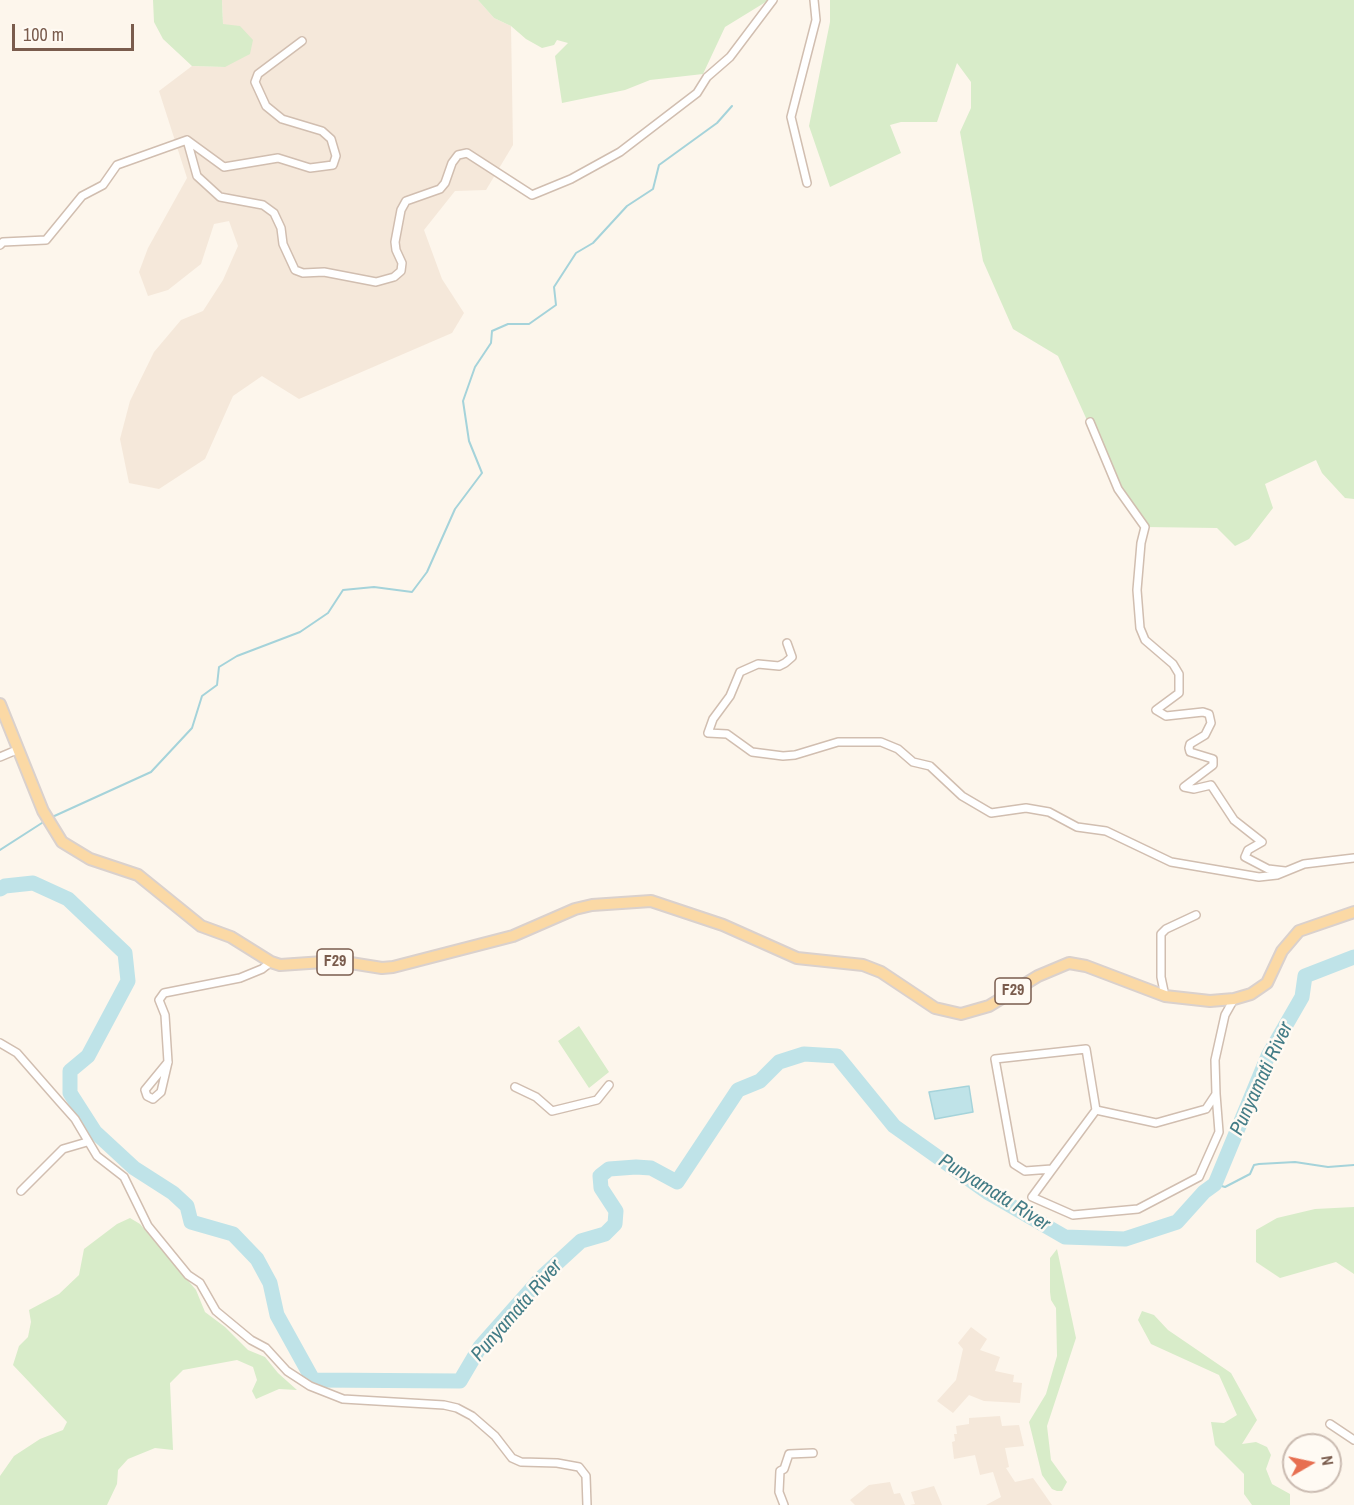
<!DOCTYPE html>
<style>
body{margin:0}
#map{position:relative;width:1354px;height:1505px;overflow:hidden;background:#fdf6ec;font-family:"Archivo Narrow",sans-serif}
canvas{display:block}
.north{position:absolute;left:1282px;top:1433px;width:60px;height:60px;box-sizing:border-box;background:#fffaf3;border:2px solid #cabbb1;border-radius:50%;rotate:81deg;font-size:16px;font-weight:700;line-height:24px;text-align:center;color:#7a5c4d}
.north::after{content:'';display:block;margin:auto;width:21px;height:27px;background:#e76f51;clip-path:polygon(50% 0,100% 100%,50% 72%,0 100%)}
.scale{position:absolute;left:12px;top:24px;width:122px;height:27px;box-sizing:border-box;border:3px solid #7a5c4d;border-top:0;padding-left:8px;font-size:18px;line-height:21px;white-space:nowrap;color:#7a5c4d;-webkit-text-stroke:4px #fffaf3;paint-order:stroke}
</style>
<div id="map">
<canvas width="1354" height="1505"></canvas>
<div class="north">N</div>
<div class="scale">100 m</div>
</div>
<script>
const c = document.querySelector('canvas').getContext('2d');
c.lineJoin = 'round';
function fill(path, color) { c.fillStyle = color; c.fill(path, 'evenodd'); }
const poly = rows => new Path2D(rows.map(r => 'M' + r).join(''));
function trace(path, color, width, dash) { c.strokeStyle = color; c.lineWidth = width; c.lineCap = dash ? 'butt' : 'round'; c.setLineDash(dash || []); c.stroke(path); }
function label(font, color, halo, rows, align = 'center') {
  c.font = font + ' "Archivo Narrow",sans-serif'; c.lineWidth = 5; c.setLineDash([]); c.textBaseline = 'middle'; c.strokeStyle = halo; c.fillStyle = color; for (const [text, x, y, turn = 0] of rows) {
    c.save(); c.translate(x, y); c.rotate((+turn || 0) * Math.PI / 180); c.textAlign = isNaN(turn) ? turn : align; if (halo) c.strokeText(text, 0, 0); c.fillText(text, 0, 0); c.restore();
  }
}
const residential = poly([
 [222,0,478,0,494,18,511,26,513,145,486,190,455,191,424,230,442,279,464,313,452,333,299,399,262,376,233,396,205,459,159,489,129,483,120,439,130,401,154,352,181,320,203,311,223,280,238,246,229,221,214,224,201,264,168,290,148,296,139,272,148,248,187,178,159,91,192,66,225,67],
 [971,1327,987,1339,980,1350,1000,1357,995,1371,1014,1375,1013,1382,1022,1383,1020,1403,984,1401,969,1395,953,1413,937,1401,956,1380,963,1349,958,1343],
 [1000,1416,1002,1426,1019,1425,1024,1446,1005,1448,1009,1467,1006,1468,1015,1482,1033,1478,1052,1505,986,1505,1001,1497,993,1472,980,1475,975,1455,954,1459,952,1442,955,1441,954,1434,957,1434,956,1426,969,1424,969,1418],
 [890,1482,894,1494,900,1493,905,1505,855,1505,850,1500,869,1485],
 [934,1486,942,1505,949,1505,910,1505,915,1504,911,1492]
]);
const green = poly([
 [153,0,222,0,223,24,240,26,253,40,250,54,225,67,192,66,163,39,154,22],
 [478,0,769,0,725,27,703,74,650,80,625,90,562,103,555,56,568,43,557,40,554,45,542,48,526,39,511,26,494,18],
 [830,0,1354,0,1354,499,1345,498,1322,473,1316,460,1265,484,1273,508,1249,539,1235,546,1217,528,1145,527,1118,489,1058,356,1013,329,983,261,960,132,971,108,971,82,957,63,937,122,901,122,890,125,901,153,830,187,809,126,830,22],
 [579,1026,609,1072,589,1088,558,1041],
 [1354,1207,1354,1274,1336,1262,1280,1278,1256,1262,1256,1230,1277,1218,1315,1209],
 [130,1218,140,1224,196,1290,205,1312,225,1327,248,1350,265,1357,278,1373,297,1390,279,1389,256,1399,252,1391,257,1380,253,1367,237,1360,183,1370,170,1383,173,1450,155,1448,128,1459,118,1470,117,1484,107,1505,0,1505,0,1476,14,1456,40,1439,63,1430,67,1422,13,1365,19,1346,28,1337,31,1322,29,1310,59,1294,79,1275,84,1249,117,1224],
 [1057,1249,1076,1338,1047,1426,1051,1460,1067,1482,1062,1491,1057,1491,1052,1489,1042,1475,1029,1422,1046,1394,1057,1356,1056,1308,1051,1300,1050,1292,1050,1258],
 [1142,1311,1154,1315,1168,1330,1231,1373,1257,1420,1242,1444,1256,1442,1267,1447,1271,1455,1266,1469,1272,1484,1290,1494,1290,1505,1252,1505,1244,1494,1244,1474,1215,1445,1211,1422,1224,1423,1237,1415,1219,1375,1151,1344,1138,1320]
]);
const water = poly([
 [969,1086,973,1112,935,1119,929,1092,969,1086]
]);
const stream = poly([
 [50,818,151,772,192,728,202,696,217,685,219,667,237,656,300,632,328,613,343,590,374,587,412,592,427,572,455,509,482,473,469,441,463,401,475,367,491,343,492,331,508,324,529,324,556,305,554,287,576,253,593,243,627,206,653,189,659,165,717,123,732,106],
 [0,850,45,821],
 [1215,1184,1225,1187,1250,1174,1254,1165,1259,1164,1295,1162,1328,1167,1354,1165]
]);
const river = poly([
 [0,889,5,886,33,883,68,899,125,953,128,981,88,1056,70,1071,70,1093,95,1132,134,1168,173,1193,187,1206,191,1222,233,1234,257,1259,270,1283,277,1315,313,1380,460,1381,480,1347,543,1276,581,1241,605,1234,615,1224,616,1211,601,1188,600,1176,609,1169,636,1167,651,1168,677,1182,738,1090,760,1081,779,1062,804,1054,837,1056,894,1126,987,1192,1065,1237,1125,1239,1177,1222,1204,1192,1215,1184,1268,1056,1302,997,1305,976,1354,957]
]);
const minor = poly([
 [187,140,197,176,220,197,263,205,274,213,281,228,283,244,295,270,303,273,324,272,376,282,394,277,401,271,402,263,396,250,395,242,401,210,406,201,440,189,445,183,452,163,458,155,467,153,532,195,571,179,620,152,697,93,707,77,730,57,773,0],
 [807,183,791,117,816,20,814,0],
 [0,245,3,242,46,240,82,196,103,185,117,165,187,140,224,167,278,158,310,168,333,165,336,156,331,139,322,131,282,119,266,106,255,82,258,74,302,41],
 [1090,422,1118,489,1145,527,1141,543,1137,590,1140,628,1145,640,1173,664,1179,674,1179,693,1156,710,1166,716,1203,712,1209,714,1211,723,1205,735,1190,744,1189,748,1190,752,1213,759,1213,765,1184,787,1194,789,1211,785,1234,820,1262,842,1248,850,1245,857,1268,869,1285,871],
 [787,643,792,657,785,663,779,666,758,664,740,672,730,696,713,719,708,733,727,734,752,752,783,756,795,755,838,742,881,742,898,749,913,762,930,766,962,796,991,813,1026,808,1049,812,1077,827,1106,831,1171,862,1259,877,1277,875,1304,864,1354,858],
 [0,757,19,749],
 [1165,996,1161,977,1161,934,1166,929,1196,915],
 [0,1043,17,1053,59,1101,75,1119,97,1156,124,1177,148,1226,188,1275,200,1283,216,1311,251,1340,266,1348,287,1371,310,1386,343,1399,444,1405,457,1408,472,1416,495,1436,512,1458,521,1462,557,1463,579,1467,586,1476,587,1505],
 [168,1062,145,1090,147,1096,153,1099,161,1092,168,1062,165,1015,159,1000,164,993,240,978,262,969,271,962],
 [515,1087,536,1097,552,1111,597,1100,609,1085],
 [1216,1094,1219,1132,1199,1177,1138,1209,1073,1215,1032,1197,1096,1110,1052,1169,1025,1171,1014,1164,995,1059,1086,1049,1096,1110,1156,1123,1206,1109,1216,1094,1215,1060,1225,1015,1234,999],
 [21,1191,63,1149,87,1142],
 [1330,1424,1354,1440],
 [784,1505,779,1492,780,1471,784,1469,789,1454,813,1453]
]);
const primary = poly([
 [0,704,43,811,62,842,90,859,138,875,201,926,231,937,271,962,280,965,338,961,382,968,393,967,513,936,575,909,592,905,651,901,723,925,797,958,863,965,881,972,935,1008,961,1014,989,1006,1038,976,1069,963,1086,966,1165,996,1210,1001,1234,999,1251,994,1267,983,1282,951,1299,931,1354,912]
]);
const shields = [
 [335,962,36],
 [1013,991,36]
];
const shieldNames = [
 ["F29",335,962],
 ["F29",1013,991]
];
const waterNames = [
 ["Punyamati River",1262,1079,-65],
 ["Punyamata River",994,1193,32],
 ["Punyamata River",517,1311,-49]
];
fill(residential, '#f5e8da');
fill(green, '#d8ecc9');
fill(water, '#bfe3e8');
trace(water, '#a5d3da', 1.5);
trace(stream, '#a5d3da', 2);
trace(river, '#bfe3e8', 15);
trace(minor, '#d1beb0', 10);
trace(primary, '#dad1cd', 14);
trace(minor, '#fff', 7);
trace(primary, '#fbd9a5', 10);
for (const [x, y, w] of shields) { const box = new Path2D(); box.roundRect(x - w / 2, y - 13, w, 26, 4.5); c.fillStyle = '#fffaf3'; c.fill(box); trace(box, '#7a5c4d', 1.5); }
label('bold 16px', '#7a5c4d', null, shieldNames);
label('italic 20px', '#437c86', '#fffaf3', waterNames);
</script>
